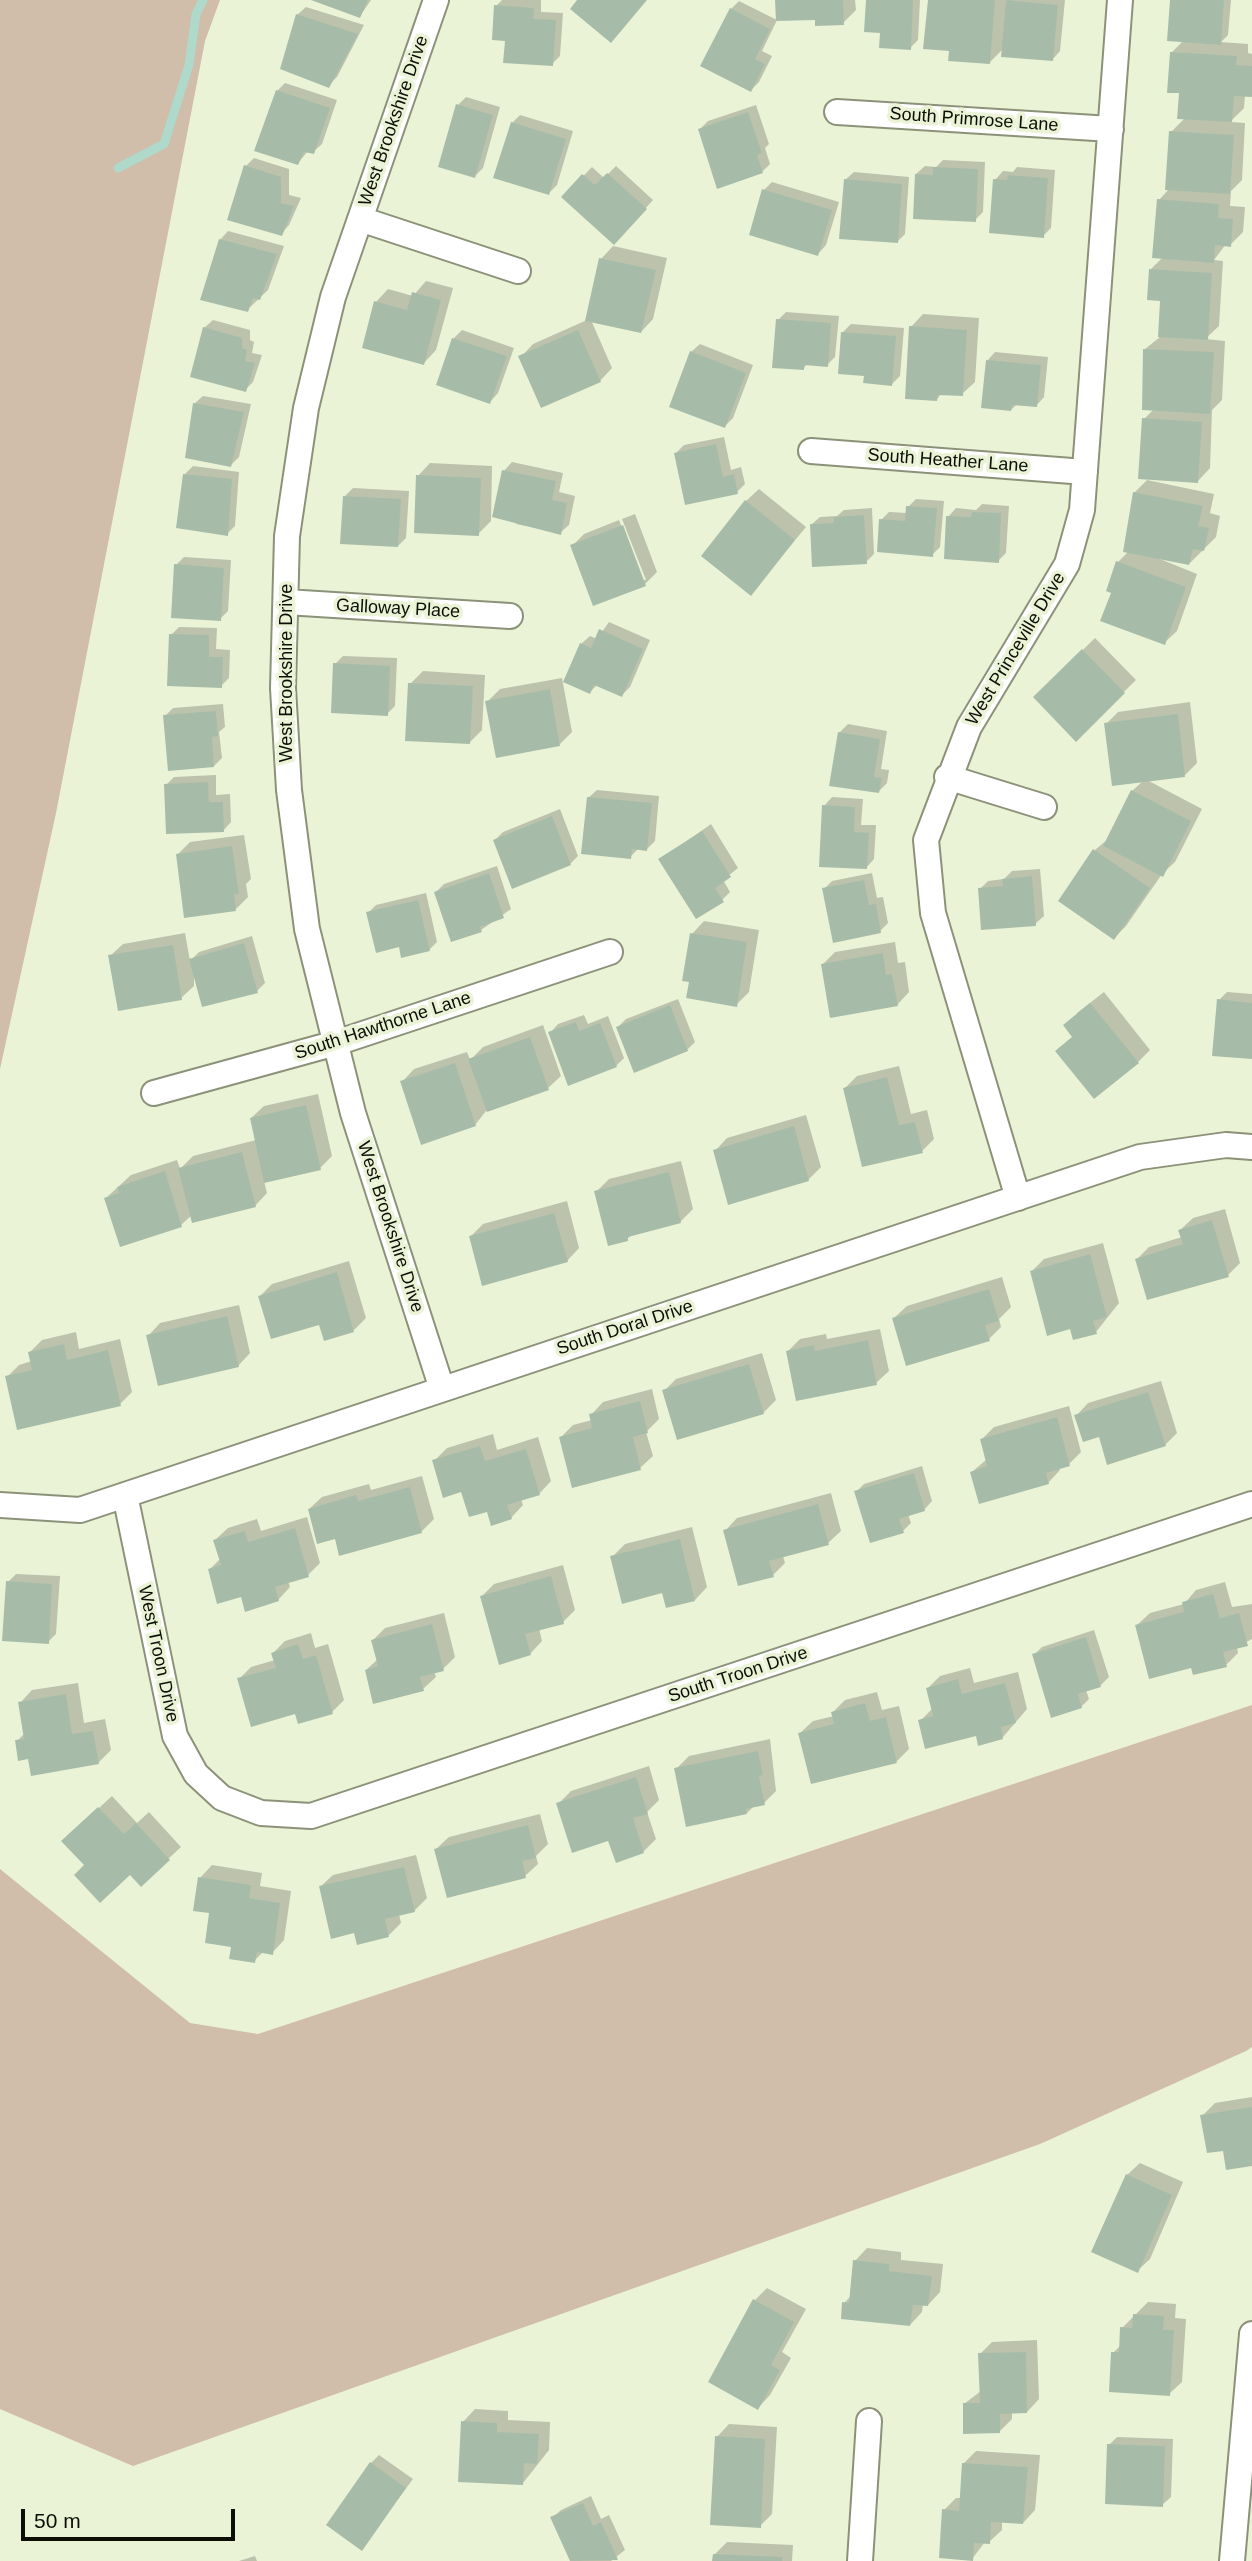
<!DOCTYPE html>
<style>
body{margin:0}
#map{position:relative;width:1252px;height:2561px;overflow:hidden;background:#ebf3d7;font-family:Arial,sans-serif}
canvas{display:block}
.scale{position:absolute;left:21px;top:2509px;width:214px;height:32px;box-sizing:border-box;border:4px solid #0d0f06;border-top:0;padding-left:9px;font-size:21px;line-height:24px;white-space:nowrap;color:#0d0f06;-webkit-text-stroke:5px #ebf3d7;paint-order:stroke}
</style>
<div id="map">
<canvas width="1252" height="2561"></canvas>
<div class="scale">50 m</div>
</div>
<script>
const c = document.querySelector('canvas').getContext('2d');
c.lineJoin = 'round';
function fill(path, color) { c.fillStyle = color; c.fill(path, 'evenodd'); }
const poly = rows => new Path2D(rows.map(r => 'M' + r).join(''));
function trace(path, color, width, dash) { c.strokeStyle = color; c.lineWidth = width; c.lineCap = dash ? 'butt' : 'round'; c.setLineDash(dash || []); c.stroke(path); }
function label(font, color, halo, rows, align = 'center') {
  c.font = font + ' Arial,sans-serif'; c.lineWidth = 7; c.setLineDash([]); c.textBaseline = 'middle'; c.strokeStyle = halo; c.fillStyle = color; for (const [text, x, y, turn = 0] of rows) {
    c.save(); c.translate(x, y); c.rotate((+turn || 0) * Math.PI / 180); c.textAlign = isNaN(turn) ? turn : align; if (halo) c.strokeText(text, 0, 0); c.fillText(text, 0, 0); c.restore();
  }
}
const green = poly([
 [0,0,220,0,205,41,56,813,0,1069],
 [1252,1705,1252,2047,1246,2051,1040,2144,133,2466,0,2409,0,1869,190,2023,258,2034]
]);
const shadow = poly([
 [315,0,371,0,360,16],
 [502,0,541,0,541,12,563,13,560,56,552,64,506,39,496,6],
 [777,0,855,0,856,10,843,23,817,18],
 [868,0,920,0,918,40,910,48,881,31],
 [930,0,1006,0,1006,3,1008,0,1065,0,1060,51,1052,60,1003,49,989,63,951,50],
 [1172,0,1231,0,1228,35,1221,42,1248,44,1248,53,1252,54,1252,95,1245,95,1244,108,1230,122,1245,123,1242,180,1231,191,1230,206,1245,207,1243,232,1230,245,1226,244,1214,260,1223,261,1219,326,1205,339,1225,341,1222,400,1212,410,1210,468,1198,481,1144,419,1154,409,1145,349,1160,337,1162,299,1151,269,1163,257,1159,200,1169,189,1171,132,1185,118,1172,52,1183,41],
 [739,1,777,20,762,51,772,56,759,82,751,90,731,9],
 [306,7,364,25,337,77,329,85,297,15],
 [285,83,337,100,322,144,313,152,308,151,298,163,277,91],
 [466,97,500,107,483,168,475,176,458,105],
 [756,105,769,144,765,148,770,164,762,172,700,129,708,121],
 [520,115,573,131,557,185,549,193,512,123],
 [254,158,289,169,289,195,301,198,289,225,281,234,246,166],
 [943,160,985,162,983,212,975,220,916,174,925,166,936,167],
 [616,166,653,200,622,235,563,197,592,167,604,178],
 [1017,167,1055,170,1051,228,1043,236,995,180,1003,171,1013,172],
 [854,172,909,177,905,234,897,242,845,180],
 [772,182,839,202,826,245,818,254,764,190],
 [228,231,284,246,268,290,247,310,220,240],
 [613,246,667,258,653,319,641,332,591,320,612,368,600,381,521,357,533,344,587,320,601,259],
 [426,281,453,288,436,350,424,363,376,302,388,289,413,296],
 [786,312,839,316,835,357,827,365,808,363,803,369,778,320],
 [923,314,979,318,975,382,962,394,942,393,937,399,911,327],
 [213,320,250,330,250,340,254,342,252,353,262,355,253,382,245,390,204,328],
 [851,324,904,328,900,376,892,384,866,374,843,332],
 [462,330,514,348,498,393,490,402,438,384,454,338],
 [700,344,753,365,733,418,725,426,691,352],
 [995,352,1048,357,1044,397,1036,406,1017,404,1011,410,987,361],
 [203,396,251,404,239,457,231,465,194,404],
 [724,437,731,470,741,467,745,484,737,492,676,453,684,445],
 [512,462,563,473,559,492,575,496,569,525,560,533,516,524,504,471],
 [430,463,492,466,491,521,478,534,418,476],
 [193,466,239,472,235,526,227,534,185,474],
 [1147,480,1214,494,1210,513,1220,516,1216,537,1189,564,1155,557,1197,574,1177,631,1164,643,1113,592,1118,562,1129,551,1134,493],
 [353,488,409,491,406,538,398,546,345,496],
 [759,489,806,527,751,593,746,501],
 [916,499,944,501,940,547,932,555,881,520,889,512,907,513,908,507],
 [982,504,1009,506,1006,553,998,561,948,517,956,508,976,510],
 [872,508,874,554,866,562,811,525,820,517,837,516,844,510],
 [635,514,657,572,645,584,572,546,584,534,619,520,642,580,646,580,622,519],
 [184,557,231,560,228,611,220,619,176,565],
 [609,622,650,640,630,687,622,695,598,684,590,692,581,644,590,636,597,639],
 [179,627,217,628,216,649,230,650,229,678,221,686,171,635],
 [1095,638,1136,680,1076,739,1035,697],
 [343,656,397,658,395,706,387,714,335,664],
 [423,671,485,675,482,730,469,743,410,684],
 [562,678,572,732,560,744,487,702,500,689],
 [1190,702,1197,763,1185,775,1147,780,1202,809,1175,862,1162,874,1126,926,1114,938,1095,850,1108,839,1132,791,1143,781,1106,724,1118,712],
 [223,704,225,727,219,732,222,758,214,766,165,716,173,708],
 [848,724,887,731,881,769,889,770,887,783,878,792,839,733],
 [216,775,216,795,230,794,231,822,223,831,166,785,174,777],
 [597,790,659,796,655,841,647,849,638,849,630,857,588,798],
 [832,797,863,799,861,825,876,825,874,859,866,868,824,806],
 [560,809,578,856,570,864,495,840,503,832],
 [711,824,738,868,723,880,730,892,722,900,660,860],
 [244,835,251,879,246,884,248,897,236,909,177,855,190,842],
 [497,866,511,909,481,930,436,892,444,884],
 [1040,869,1044,916,1035,924,980,889,988,881,1004,879,1012,871],
 [872,873,877,898,883,897,888,923,880,931,824,889,832,881],
 [426,893,437,942,429,950,400,945,368,913,376,905],
 [704,921,759,930,749,992,736,1005,692,934],
 [185,933,190,961,199,952,252,936,265,983,257,991,194,970,194,986,181,998,110,956,123,944],
 [895,942,898,963,905,962,909,992,897,1005,823,964,835,952],
 [1104,992,1150,1050,1138,1062,1074,1036,1077,1013],
 [1227,992,1252,994,1252,1058,1219,1000],
 [678,999,695,1042,687,1050,618,1027,626,1019],
 [584,1015,588,1024,608,1016,624,1058,616,1066,550,1033,558,1024],
 [543,1025,561,1076,548,1088,486,1111,475,1125,402,1082,414,1069,467,1052,470,1060,483,1047],
 [899,1066,911,1114,927,1110,934,1139,922,1151,845,1088,857,1076],
 [318,1094,332,1156,320,1168,264,1181,267,1193,255,1206,192,1215,181,1225,106,1198,131,1175,177,1160,180,1169,193,1156,256,1140,251,1118,264,1106],
 [806,1115,821,1167,808,1180,715,1151,727,1138],
 [681,1161,693,1209,680,1222,633,1234,627,1239,596,1192,609,1179],
 [567,1201,579,1248,567,1261,471,1236,483,1224],
 [1225,1209,1240,1263,1228,1275,1137,1259,1149,1247,1182,1237,1180,1230,1193,1218],
 [1103,1243,1119,1303,1096,1332,1071,1327,1032,1271,1044,1259],
 [349,1261,366,1318,354,1330,325,1338,320,1323,260,1296,272,1284],
 [1002,1277,1011,1307,999,1319,1001,1327,989,1339,894,1318,907,1306],
 [239,1305,250,1353,238,1366,148,1336,160,1323],
 [880,1329,889,1371,876,1383,788,1351,800,1339,826,1334,827,1339],
 [76,1332,79,1349,120,1339,132,1392,120,1404,7,1377,19,1365,32,1361,30,1352,42,1340],
 [762,1353,776,1400,763,1413,664,1391,676,1379],
 [1161,1381,1177,1433,1165,1445,1100,1435,1076,1416,1088,1403],
 [652,1389,659,1419,646,1432,653,1456,640,1468,560,1438,573,1425,592,1420,591,1415,603,1402],
 [1069,1406,1081,1452,1069,1464,1059,1467,1060,1470,1048,1483,972,1472,987,1459,982,1439,994,1427],
 [493,1434,497,1450,538,1437,551,1481,539,1494,521,1499,523,1505,511,1518,488,1510,463,1490,434,1461,447,1448],
 [922,1466,932,1501,924,1510,908,1514,911,1523,903,1531,856,1492,864,1484],
 [422,1476,434,1519,422,1531,336,1536,309,1509,322,1497,369,1484,371,1490],
 [831,1493,841,1531,828,1543,783,1556,785,1563,773,1575,725,1531,737,1518],
 [307,1517,320,1563,308,1575,288,1581,290,1587,278,1600,242,1595,209,1570,221,1558,215,1540,228,1528,257,1519,261,1531],
 [692,1527,707,1587,695,1600,612,1557,625,1544],
 [563,1565,575,1610,563,1622,539,1628,542,1641,530,1654,482,1596,494,1584],
 [16,1574,60,1576,56,1634,48,1642,8,1582],
 [1225,1582,1232,1607,1252,1604,1252,1639,1237,1647,1238,1653,1226,1665,1193,1666,1137,1625,1150,1613,1184,1604,1196,1590],
 [444,1613,455,1657,443,1669,434,1671,436,1677,423,1689,366,1670,378,1659,373,1640,385,1628],
 [1094,1630,1109,1677,1101,1685,1086,1690,1089,1699,1081,1707,1034,1655,1042,1647],
 [311,1633,315,1648,328,1644,344,1700,332,1712,296,1712,239,1679,251,1667,275,1660,273,1653,285,1641],
 [970,1668,974,1683,1018,1672,1027,1709,1003,1737,920,1721,933,1708,928,1688,940,1676],
 [78,1683,84,1723,105,1719,111,1750,98,1763,30,1757,17,1741,25,1733,20,1703,32,1690],
 [877,1692,882,1710,899,1706,909,1749,897,1761,800,1733,813,1721,834,1716,833,1712,845,1700],
 [770,1739,776,1791,764,1803,754,1806,747,1813,676,1769,689,1756],
 [649,1766,659,1800,647,1812,656,1839,643,1852,609,1839,558,1804,571,1791],
 [112,1796,137,1823,149,1812,181,1847,168,1859,130,1873,87,1865,76,1829],
 [540,1814,548,1844,536,1856,538,1864,525,1876,436,1849,449,1837],
 [416,1855,427,1898,414,1911,399,1914,401,1923,389,1935,355,1931,320,1887,333,1875],
 [212,1865,262,1873,260,1886,291,1891,284,1940,272,1953,264,1951,254,1961,211,1912,200,1878],
 [1252,2097,1252,2164,1224,2149,1202,2116,1215,2103],
 [1140,2163,1183,2182,1150,2259,1137,2271,1127,2175],
 [867,2248,901,2252,901,2260,943,2264,940,2292,928,2305,923,2304,922,2312,910,2325,844,2303,851,2296,855,2261],
 [767,2288,806,2309,782,2352,791,2358,770,2395,758,2408,755,2300],
 [1148,2302,1176,2304,1175,2318,1186,2319,1182,2382,1169,2394,1113,2353,1121,2345,1122,2328],
 [1037,2340,1039,2399,1027,2412,1012,2412,1012,2419,1000,2431,964,2404,981,2391,980,2354,992,2342],
 [475,2409,508,2411,508,2420,550,2422,549,2450,523,2483,463,2422],
 [729,2424,777,2427,772,2514,760,2526,717,2437],
 [1117,2437,1173,2439,1171,2497,1162,2505,1109,2445],
 [976,2451,1040,2455,1035,2510,1023,2523,1002,2521,1002,2530,989,2542,985,2542,972,2559,944,2510,956,2498,962,2498,964,2463],
 [379,2455,413,2479,361,2549,371,2463],
 [591,2496,601,2519,609,2515,625,2550,611,2561,572,2561,552,2518,561,2510],
 [727,2542,793,2545,792,2561,714,2561,715,2554],
 [255,2556,257,2561,239,2561]
]);
const stream = poly([
 [118,168,164,144,189,65,196,14,203,0]
]);
const building = poly([
 [311,0,368,0,360,18],
 [577,0,647,0,611,43,570,9],
 [775,0,843,0,844,25,815,26,815,20,776,21],
 [866,0,913,0,911,50,879,48,880,33,864,32],
 [928,0,995,0,990,64,948,61,949,51,923,49],
 [1006,0,1058,5,1053,61,1001,57],
 [1170,0,1224,0,1221,45,1167,41],
 [494,5,534,8,533,19,556,20,553,66,503,63,505,41,492,40],
 [730,8,770,29,755,59,765,64,751,92,700,66],
 [296,14,358,34,329,88,280,69],
 [1170,52,1237,56,1236,65,1252,66,1252,97,1234,96,1232,122,1177,119,1179,93,1167,93],
 [276,90,330,108,314,154,304,152,298,165,254,151],
 [456,104,493,115,475,178,438,167],
 [748,112,762,153,757,155,763,173,717,189,698,129],
 [511,122,566,139,549,195,493,178],
 [1169,131,1234,135,1230,194,1165,190],
 [244,165,281,177,281,203,294,206,282,236,227,220],
 [933,167,978,169,976,222,913,219,915,174,933,175],
 [607,173,647,209,614,245,561,197,582,174,595,185],
 [1008,175,1048,178,1044,238,989,233,993,179,1007,180],
 [844,179,902,184,898,243,839,239],
 [762,189,832,210,818,256,749,235],
 [1157,199,1219,204,1218,218,1233,219,1231,247,1215,245,1214,263,1152,258],
 [219,239,277,254,260,300,253,298,248,312,200,300],
 [599,258,656,270,641,333,585,321],
 [1149,269,1212,273,1208,340,1158,337,1160,301,1147,300],
 [412,292,441,300,424,365,362,348,374,301,407,310],
 [776,319,831,323,828,367,804,365,804,370,772,368],
 [909,326,967,330,963,396,938,395,937,401,905,399],
 [203,327,242,338,242,348,247,350,245,361,255,363,246,392,190,377],
 [578,330,601,382,541,408,518,356],
 [841,332,896,336,892,386,863,383,864,376,838,374],
 [452,338,507,356,490,404,436,385],
 [1143,349,1214,352,1210,414,1142,410],
 [690,351,746,373,725,428,669,407],
 [986,360,1041,365,1037,407,1012,405,1011,411,981,408],
 [193,403,244,412,231,467,185,458],
 [1142,418,1202,422,1198,483,1138,479],
 [716,444,723,477,734,474,738,494,685,505,674,453],
 [502,470,556,481,552,500,567,503,561,535,492,517],
 [183,474,232,479,228,536,176,528],
 [416,475,481,478,479,536,414,533],
 [1133,492,1203,506,1198,526,1209,528,1204,551,1193,549,1189,565,1123,552],
 [343,496,401,499,398,547,340,544],
 [745,500,795,540,751,596,701,556],
 [906,506,937,508,933,557,877,552,879,519,905,521],
 [972,512,1001,513,999,563,944,559,946,516,971,517],
 [864,515,867,564,812,567,810,524,834,523,834,517],
 [623,525,646,586,593,606,570,545],
 [1116,561,1186,587,1165,645,1100,621,1111,593,1106,591],
 [174,564,224,568,221,621,171,618],
 [599,629,643,649,622,697,594,685,590,694,563,682,580,643,591,648],
 [169,634,209,635,209,657,223,657,222,688,167,686],
 [1082,649,1125,693,1076,742,1033,697],
 [333,663,390,666,388,716,331,713],
 [408,683,473,686,470,744,405,741],
 [550,689,560,746,496,758,485,701],
 [216,711,218,736,212,737,214,767,168,771,163,715],
 [1178,714,1185,777,1112,786,1104,723],
 [838,732,880,739,874,777,882,778,879,793,829,786],
 [208,782,209,802,223,802,224,832,166,834,164,784],
 [1131,790,1191,821,1163,877,1103,846],
 [587,797,652,803,647,851,632,849,631,859,581,854],
 [822,805,855,807,854,832,869,833,867,869,819,867],
 [552,816,571,865,512,889,493,840],
 [702,831,731,877,715,888,724,902,696,919,658,859],
 [232,846,239,894,234,894,236,911,184,918,176,854],
 [1093,849,1150,888,1114,940,1058,901],
 [489,873,504,918,480,927,482,932,451,942,434,892],
 [1032,876,1036,926,981,930,978,888,1003,886,1002,879],
 [864,880,869,905,876,904,881,933,833,943,822,888],
 [418,900,430,951,401,958,399,947,376,953,366,912],
 [690,933,747,942,737,1007,686,998,689,982,682,981],
 [244,943,258,993,202,1007,189,959],
 [173,945,182,1000,118,1011,108,955],
 [883,953,886,975,892,974,898,1006,830,1018,821,964],
 [1217,999,1252,1003,1252,1059,1212,1056],
 [1090,1003,1139,1063,1094,1099,1055,1051,1072,1037,1063,1025],
 [670,1005,688,1051,634,1073,616,1027],
 [576,1022,579,1031,600,1023,617,1067,568,1086,548,1032],
 [530,1037,549,1090,487,1112,468,1059],
 [455,1063,476,1126,421,1145,400,1081],
 [887,1077,899,1125,915,1122,923,1153,862,1167,843,1088],
 [306,1105,321,1170,264,1183,250,1118],
 [794,1126,809,1181,728,1205,713,1150],
 [242,1152,256,1207,192,1223,178,1168],
 [165,1171,182,1227,120,1247,104,1198,119,1193,117,1187],
 [669,1172,681,1223,628,1237,628,1241,608,1246,594,1191],
 [554,1213,568,1262,482,1286,469,1236],
 [1212,1220,1229,1277,1147,1300,1135,1259,1183,1244,1178,1230],
 [1090,1254,1107,1317,1093,1321,1097,1334,1073,1340,1070,1329,1047,1336,1030,1271],
 [337,1272,354,1332,324,1341,319,1325,271,1339,258,1296],
 [989,1289,999,1321,985,1325,990,1341,906,1366,892,1318],
 [227,1316,239,1367,158,1386,146,1335],
 [868,1340,877,1385,796,1401,786,1351,814,1345,815,1351],
 [64,1344,67,1360,108,1350,121,1406,17,1430,5,1376,32,1370,28,1352],
 [749,1364,764,1414,677,1440,662,1390],
 [1148,1392,1166,1446,1107,1465,1099,1437,1083,1442,1074,1415],
 [640,1401,648,1433,633,1437,641,1470,572,1488,559,1437,592,1428,589,1414],
 [1057,1417,1070,1466,1046,1473,1049,1484,979,1504,970,1472,987,1466,980,1439],
 [480,1446,485,1461,526,1449,540,1495,507,1505,512,1519,491,1526,487,1512,469,1517,461,1492,443,1498,432,1460],
 [914,1473,925,1511,899,1519,904,1533,870,1543,854,1491],
 [410,1487,422,1533,339,1556,335,1539,317,1544,308,1509,356,1495,358,1501],
 [818,1504,829,1545,769,1561,774,1577,738,1586,723,1530],
 [295,1528,309,1577,275,1587,279,1601,245,1612,241,1597,217,1604,208,1569,221,1565,213,1540,245,1531,248,1542],
 [680,1539,695,1601,666,1608,662,1593,622,1604,610,1556],
 [551,1576,564,1624,525,1634,531,1655,499,1665,480,1596],
 [6,1581,52,1584,49,1644,2,1641],
 [1213,1594,1220,1618,1239,1613,1248,1646,1223,1652,1227,1667,1193,1675,1191,1668,1149,1679,1135,1625,1184,1612,1182,1602],
 [432,1624,444,1671,420,1677,424,1691,373,1704,365,1670,378,1666,371,1640],
 [1086,1637,1101,1687,1078,1694,1082,1708,1051,1718,1032,1654],
 [298,1644,303,1659,316,1655,333,1714,298,1724,295,1714,251,1727,237,1678,276,1668,271,1653],
 [958,1679,962,1694,1005,1683,1016,1723,1001,1727,1003,1739,978,1746,976,1736,925,1749,918,1720,933,1716,926,1688],
 [66,1694,72,1734,93,1731,99,1764,31,1776,28,1759,18,1761,15,1740,24,1739,18,1702],
 [865,1703,870,1721,886,1717,897,1763,811,1784,798,1733,834,1724,831,1712],
 [758,1751,763,1775,759,1776,765,1805,746,1809,747,1814,686,1827,674,1768],
 [636,1777,648,1814,633,1818,644,1853,616,1863,608,1841,572,1853,556,1803],
 [98,1807,124,1834,136,1823,170,1860,141,1887,130,1875,100,1903,74,1875,84,1865,61,1841],
 [528,1825,536,1858,522,1861,526,1878,447,1898,434,1849],
 [404,1867,415,1912,385,1919,389,1937,357,1945,354,1933,331,1939,319,1886],
 [198,1877,251,1885,249,1898,280,1903,273,1955,257,1952,255,1963,229,1959,231,1947,205,1943,209,1913,193,1911],
 [1252,2107,1252,2166,1226,2170,1223,2151,1207,2153,1200,2115],
 [1126,2174,1172,2195,1138,2273,1091,2252],
 [853,2260,889,2264,889,2271,932,2276,928,2306,913,2305,910,2326,841,2319,842,2302,849,2303],
 [753,2299,794,2322,771,2365,780,2370,758,2410,708,2382],
 [1133,2314,1164,2316,1163,2330,1174,2330,1170,2396,1109,2392,1111,2352,1119,2352,1120,2327,1132,2328],
 [1026,2352,1027,2413,1000,2414,1000,2433,963,2434,963,2403,980,2403,978,2353],
 [461,2421,497,2423,497,2432,539,2434,537,2464,524,2463,523,2485,458,2482],
 [715,2436,765,2439,761,2528,710,2525],
 [1107,2444,1165,2446,1163,2507,1105,2504],
 [370,2462,406,2488,362,2551,326,2525],
 [962,2463,1028,2467,1023,2524,991,2522,990,2544,974,2543,973,2561,939,2558,942,2509,959,2511],
 [583,2503,593,2526,601,2522,618,2560,570,2561,550,2517],
 [713,2554,782,2557,782,2561,712,2561]
]);
const street = poly([
 [436,0,333,297,306,408,287,536,283,688,289,790,307,929,353,1113,442,1389],
 [837,112,1111,129],
 [360,219,518,271],
 [811,451,1085,472],
 [286,602,510,616],
 [947,777,1044,807],
 [154,1093,336,1043,610,952],
 [1018,1198,933,913,926,840,969,727,1067,564,1082,510,1120,0],
 [125,1495,175,1736,196,1774,222,1798,261,1813,311,1816,1252,1504],
 [0,1505,80,1510,1140,1157,1226,1145,1252,1147],
 [860,2561,869,2421],
 [1232,2561,1252,2334]
]);
const streetNames = [
 ["South Primrose Lane",974,120,4],
 ["West Brookshire Drive",394,121,-71],
 ["South Heather Lane",948,461,4],
 ["Galloway Place",398,609,3],
 ["West Princeville Drive",1016,649,-59],
 ["West Brookshire Drive",287,673,-90],
 ["South Hawthorne Lane",383,1026,-18],
 ["West Brookshire Drive",390,1227,72],
 ["South Doral Drive",625,1328,-18],
 ["West Troon Drive",158,1654,78],
 ["South Troon Drive",738,1675,-18]
];
fill(green, '#d0bdaa');
fill(shadow, '#0003');
trace(stream, '#afd9ca', 9);
fill(building, '#a7bca8');
trace(street, '#8b9279', 28);
trace(street, '#fff', 24);
label('18px', '#0d0f06', '#ebf3d7', streetNames);
</script>
